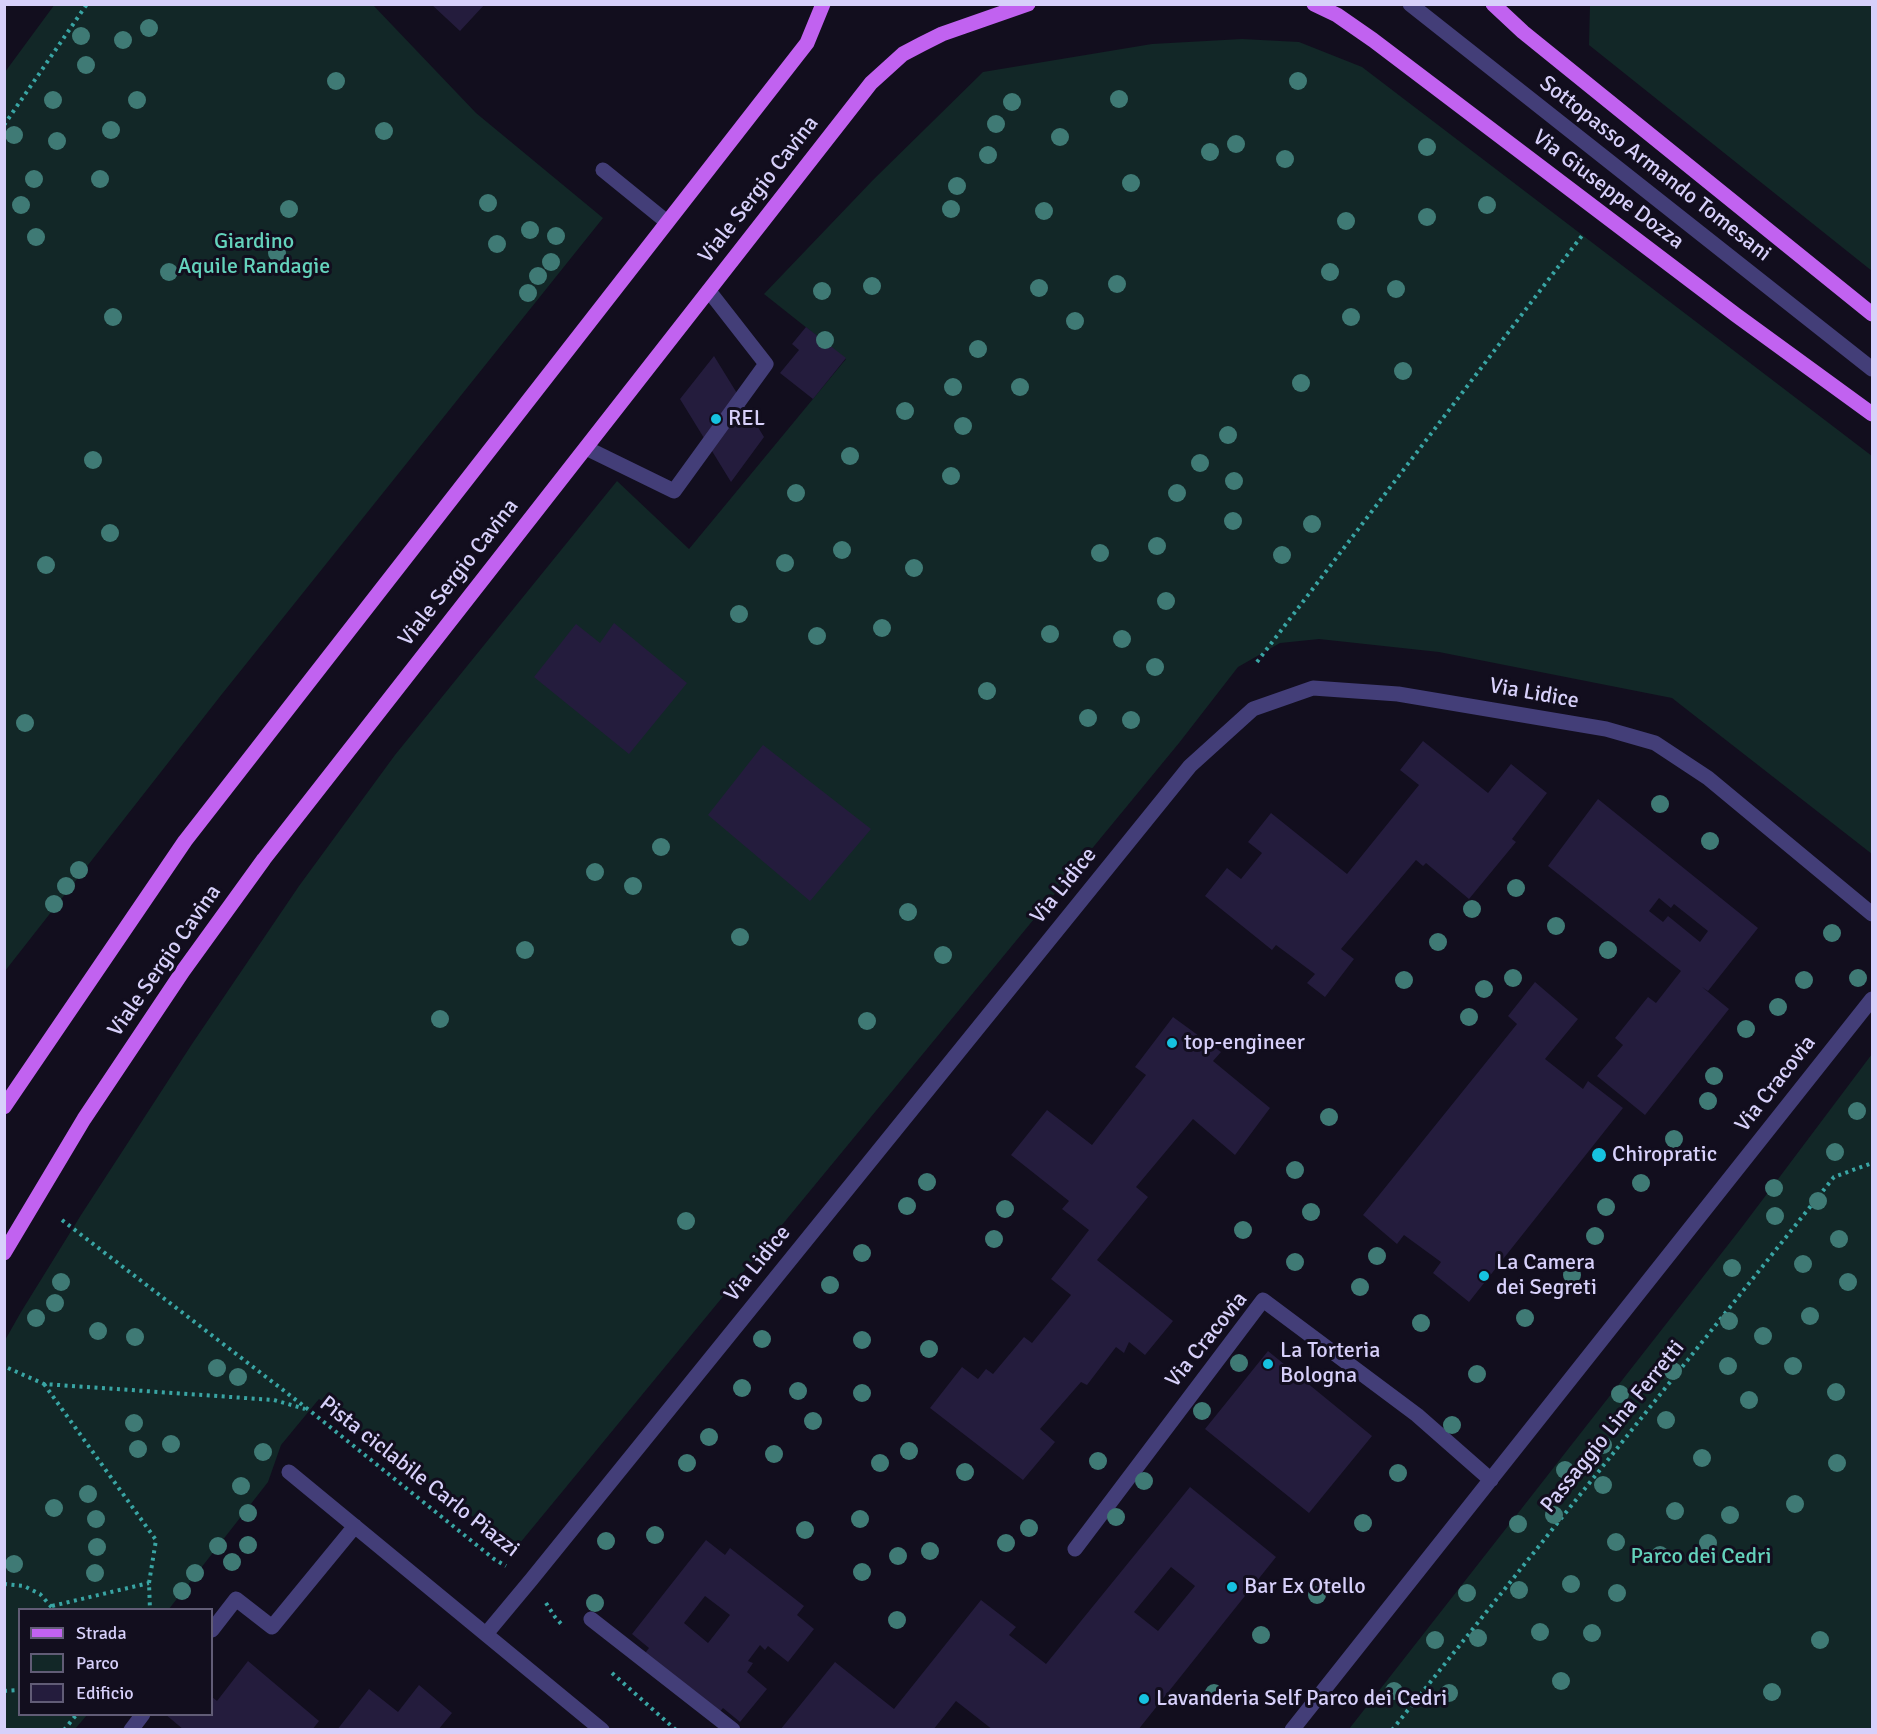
<!DOCTYPE html>
<style>
body{margin:0}
#map{position:relative;width:1877px;height:1734px;overflow:hidden;background:#120e1e;font-family:Signika,sans-serif}
canvas{display:block}
.frame{position:absolute;inset:0;border:6px solid #d7d0fa;pointer-events:none}
.legend{position:absolute;left:18px;top:1608px;width:195px;height:108px;box-sizing:border-box;background:#120e1e;border:2px solid #615c76;margin:0;padding:8px 10px;list-style:none;font-size:18px;color:#d7d0fa}
.legend li{display:flex;align-items:center;gap:12px;height:30px}
.legend b{width:30px;border:2px solid #615c76}
</style>
<div id="map">
<canvas width="1877" height="1734"></canvas>
<div class="frame"></div>
<ul class="legend">
<li><b style="height:8px;background:#c162f0"></b>Strada</li>
<li><b style="height:16px;background:#122727"></b>Parco</li>
<li><b style="height:16px;background:#241c3d"></b>Edificio</li>
</ul>
</div>
<script>
const c = document.querySelector('canvas').getContext('2d');
c.lineJoin = 'round';
function fill(path, color) { c.fillStyle = color; c.fill(path, 'evenodd'); }
const poly = rows => new Path2D(rows.map(r => 'M' + r).join(''));
function trace(path, color, width, dash) { c.strokeStyle = color; c.lineWidth = width; c.lineCap = dash ? 'butt' : 'round'; c.setLineDash(dash || []); c.stroke(path); }
function label(font, color, halo, rows, align = 'center') {
  c.font = font + ' Signika,sans-serif'; c.lineWidth = 6; c.setLineDash([]); c.textBaseline = 'middle'; c.strokeStyle = halo; c.fillStyle = color; for (const [text, x, y, turn = 0] of rows) {
    c.save(); c.translate(x, y); c.rotate((+turn || 0) * Math.PI / 180); c.textAlign = isNaN(turn) ? turn : align; if (halo) c.strokeText(text, 0, 0); c.fillText(text, 0, 0); c.restore();
  }
}
const green = poly([
 [55,4,373,5,476,113,603,218,222,694,5,971,5,72],
 [1590,5,1872,5,1872,271,1589,45],
 [1242,39,1299,42,1362,67,1872,456,1872,854,1672,698,1439,652,1319,639,1280,643,1238,667,1179,743,515,1549,319,1399,281,1445,268,1482,169,1609,20,1610,20,1714,87,1715,75,1729,5,1730,4,1342,21,1312,81,1215,192,1044,299,886,395,755,617,481,689,549,846,359,764,294,873,180,983,72,1152,44],
 [1872,1054,1872,1729,1349,1729,1742,1227]
]);
const building = poly([
 [431,4,485,4,460,31],
 [806,327,846,358,813,399,780,373,799,350,792,344],
 [714,356,764,437,731,482,680,399],
 [614,623,687,683,629,754,534,677,576,624,600,643],
 [1423,741,1488,793,1511,764,1547,793,1512,839,1516,842,1469,899,1426,863,1423,866,1416,860,1341,949,1354,959,1325,997,1307,983,1315,974,1276,945,1272,950,1205,896,1227,868,1241,879,1262,853,1248,842,1271,813,1347,874,1419,785,1400,770],
 [763,745,871,829,810,901,708,815],
 [1598,799,1758,928,1708,991,1702,987,1729,1009,1645,1115,1597,1076,1623,1045,1615,1038,1648,997,1656,1003,1681,971,1548,866],
 [1659,898,1671,908,1674,904,1708,931,1700,942,1668,916,1663,922,1649,911],
 [1535,982,1578,1019,1545,1059,1583,1089,1588,1081,1623,1108,1469,1302,1433,1273,1441,1262,1404,1235,1397,1244,1363,1215,1517,1024,1508,1016],
 [1173,1017,1221,1052,1213,1061,1270,1108,1235,1155,1193,1119,1136,1187,1148,1197,1097,1260,1173,1321,1145,1355,1129,1342,1124,1353,1116,1347,1087,1385,1081,1382,1040,1429,1055,1442,1023,1480,930,1408,962,1367,978,1379,986,1369,993,1374,1024,1337,1032,1343,1071,1295,1051,1279,1089,1230,1062,1209,1069,1201,1011,1155,1047,1110,1092,1145,1146,1075,1135,1067],
 [1268,1351,1372,1436,1309,1513,1205,1429],
 [1190,1487,1276,1557,1138,1730,993,1730,956,1701,933,1730,780,1730,835,1662,894,1709,981,1600,1016,1627,1009,1635,1046,1664],
 [1171,1567,1195,1586,1158,1631,1134,1612],
 [706,1540,725,1555,730,1548,804,1606,797,1615,814,1629,788,1662,768,1646,765,1650,760,1645,748,1661,753,1663,747,1672,767,1689,740,1722,723,1708,718,1714,643,1656,649,1648,632,1634],
 [705,1596,730,1615,708,1643,684,1623],
 [248,1661,319,1721,312,1730,184,1730,165,1714,212,1714,212,1697,217,1701],
 [419,1685,452,1713,438,1730,337,1730,369,1689,398,1712]
]);
const path = poly([
 [4,125,87,4],
 [1257,662,1584,233],
 [62,1220,309,1410,494,1559,506,1566],
 [8,1368,44,1384,274,1400,305,1409],
 [44,1384,156,1540,149,1583,150,1610],
 [4,1584,24,1586,40,1594,54,1610],
 [546,1603,555,1617,563,1626],
 [52,1606,149,1583],
 [612,1673,676,1730],
 [4,1691,20,1690],
 [64,1730,77,1714],
 [1392,1730,1834,1177,1872,1163]
]);
const minor = poly([
 [1410,4,1872,369],
 [603,170,667,222],
 [586,448,674,491,766,364,709,291],
 [289,1472,602,1730],
 [1075,1549,1263,1300,1417,1415,1491,1480],
 [591,1619,733,1730],
 [212,1630,236,1599,272,1627,355,1526],
 [486,1634,531,1580,1190,766,1253,709,1313,688,1398,694,1606,729,1655,743,1708,778,1872,914],
 [131,1730,143,1714],
 [1292,1730,1872,999]
]);
const major = poly([
 [1314,4,1337,15,1373,40,1736,315,1872,414],
 [1493,4,1523,32,1872,314],
 [4,1107,185,841,807,43,823,4],
 [4,1253,84,1119,183,971,264,859,871,83,903,54,922,44,942,34,1028,4]
]);
const trees = [
 [149,28],
 [81,36],
 [123,40],
 [86,65],
 [336,81],
 [1298,81],
 [1119,99],
 [53,100],
 [137,100],
 [1012,102],
 [996,124],
 [111,130],
 [384,131],
 [14,135],
 [1060,137],
 [57,141],
 [1236,144],
 [1427,147],
 [1210,152],
 [988,155],
 [1285,159],
 [34,179],
 [100,179],
 [1131,183],
 [957,186],
 [488,203],
 [21,205],
 [1487,205],
 [289,209],
 [951,209],
 [1044,211],
 [1427,217],
 [1346,221],
 [530,230],
 [556,236],
 [36,237],
 [497,244],
 [277,253],
 [551,262],
 [169,272],
 [1330,272],
 [538,276],
 [1117,284],
 [872,286],
 [1039,288],
 [1396,289],
 [822,291],
 [528,293],
 [113,317],
 [1351,317],
 [1075,321],
 [825,340],
 [978,349],
 [1403,371],
 [1301,383],
 [953,387],
 [1020,387],
 [905,411],
 [963,426],
 [1228,435],
 [850,456],
 [93,460],
 [1200,463],
 [951,476],
 [1234,481],
 [796,493],
 [1177,493],
 [1233,521],
 [1312,524],
 [110,533],
 [1157,546],
 [842,550],
 [1100,553],
 [1282,555],
 [785,563],
 [46,565],
 [914,568],
 [1166,601],
 [739,614],
 [882,628],
 [1050,634],
 [817,636],
 [1122,639],
 [1155,667],
 [987,691],
 [1088,718],
 [1131,720],
 [25,723],
 [1660,804],
 [1710,841],
 [661,847],
 [79,870],
 [595,872],
 [66,886],
 [633,886],
 [1516,888],
 [54,904],
 [1472,909],
 [908,912],
 [1556,926],
 [1832,933],
 [740,937],
 [1438,942],
 [525,950],
 [1608,950],
 [943,955],
 [1513,978],
 [1858,978],
 [1404,980],
 [1804,980],
 [1484,989],
 [1778,1007],
 [1469,1017],
 [440,1019],
 [867,1021],
 [1746,1029],
 [1714,1076],
 [1708,1101],
 [1857,1111],
 [1329,1117],
 [1674,1139],
 [1835,1152],
 [1295,1170],
 [927,1182],
 [1641,1183],
 [1774,1188],
 [1818,1201],
 [907,1206],
 [1606,1207],
 [1005,1209],
 [1311,1212],
 [1775,1216],
 [686,1221],
 [1243,1230],
 [1595,1236],
 [994,1239],
 [1839,1239],
 [862,1253],
 [1377,1256],
 [1295,1262],
 [1803,1264],
 [1732,1268],
 [1572,1275],
 [61,1282],
 [1848,1282],
 [830,1285],
 [1360,1287],
 [55,1303],
 [1810,1316],
 [36,1318],
 [1525,1318],
 [1729,1321],
 [1421,1323],
 [98,1331],
 [1763,1336],
 [135,1337],
 [762,1339],
 [862,1340],
 [929,1349],
 [1239,1363],
 [1728,1366],
 [1793,1366],
 [217,1368],
 [1673,1371],
 [1477,1374],
 [238,1377],
 [742,1388],
 [798,1391],
 [1836,1392],
 [862,1393],
 [1620,1394],
 [1749,1400],
 [1202,1411],
 [1666,1420],
 [813,1421],
 [134,1423],
 [1452,1425],
 [709,1437],
 [171,1444],
 [1603,1445],
 [138,1449],
 [909,1451],
 [263,1452],
 [774,1454],
 [1702,1458],
 [1098,1461],
 [687,1463],
 [880,1463],
 [1837,1463],
 [1565,1470],
 [965,1472],
 [1398,1473],
 [1144,1481],
 [1603,1485],
 [241,1486],
 [88,1494],
 [1795,1504],
 [54,1508],
 [1675,1511],
 [248,1513],
 [1554,1515],
 [1730,1515],
 [1116,1517],
 [96,1519],
 [860,1519],
 [1363,1523],
 [1518,1524],
 [1029,1528],
 [805,1530],
 [655,1535],
 [606,1541],
 [1616,1542],
 [1006,1543],
 [1708,1543],
 [248,1545],
 [218,1546],
 [97,1547],
 [930,1551],
 [1660,1555],
 [898,1556],
 [232,1562],
 [14,1564],
 [862,1572],
 [95,1573],
 [195,1573],
 [1571,1584],
 [1519,1590],
 [182,1591],
 [1467,1593],
 [1617,1593],
 [1317,1595],
 [595,1603],
 [897,1620],
 [1540,1632],
 [1592,1633],
 [1261,1635],
 [1478,1638],
 [1435,1640],
 [1820,1640],
 [1561,1681],
 [1394,1691],
 [1772,1692],
 [1214,1693],
 [1449,1693]
];
const markers = [
 [716,419,6,"#16c2e0"],
 [1172,1043,6,"#16c2e0"],
 [1599,1155,8,"#16c2e0"],
 [1484,1276,6,"#16c2e0"],
 [1268,1364,6,"#16c2e0"],
 [1232,1587,6,"#16c2e0"],
 [1144,1699,6,"#16c2e0"]
];
const streetNames = [
 ["Sottopasso Armando Tomesani",1655,169,38],
 ["Viale Sergio Cavina",759,190,-52],
 ["Via Giuseppe Dozza",1608,190,37],
 ["Viale Sergio Cavina",459,573,-52],
 ["Via Lidice",1534,694,10],
 ["Via Lidice",1064,886,-51],
 ["Viale Sergio Cavina",165,961,-55],
 ["Via Cracovia",1776,1084,-52],
 ["Via Lidice",758,1264,-51],
 ["Via Cracovia",1207,1340,-51],
 ["Passaggio Lina Ferretti",1613,1427,-51],
 ["Pista ciclabile Carlo Piazzi",419,1477,38]
];
const parkNames = [
 ["Giardino",254,242],
 ["Aquile Randagie",254,267],
 ["Parco dei Cedri",1701,1557]
];
const poiNames = [
 ["REL",728,419],
 ["top-engineer",1184,1043],
 ["Chiropratic",1612,1155],
 ["La Camera",1496,1263],
 ["dei Segreti",1496,1288],
 ["La Torteria",1280,1351],
 ["Bologna",1280,1376],
 ["Bar Ex Otello",1244,1587],
 ["Lavanderia Self Parco dei Cedri",1156,1699]
];
fill(green, '#122727');
fill(building, '#241c3d');
trace(path, '#39a5a4', 4, [3, 4.5]);
trace(minor, '#433e78', 15);
trace(major, '#c162f0', 15);
c.fillStyle = '#3f7a75';
for (const [x, y] of trees) { c.beginPath(); c.arc(x, y, 9, 0, 2 * Math.PI); c.fill(); }
for (const [x, y, r, color] of markers) { const dot = new Path2D(); dot.arc(x, y, r, 0, 2 * Math.PI); c.fillStyle = color; c.fill(dot); trace(dot, '#120e1e', 2); }
label('22px', '#d7d0fa', '#120e1e', streetNames);
label('22px', '#64d2bc', '#120e1e', parkNames);
label('22px', '#d7d0fa', '#120e1e', poiNames, 'left');
</script>
